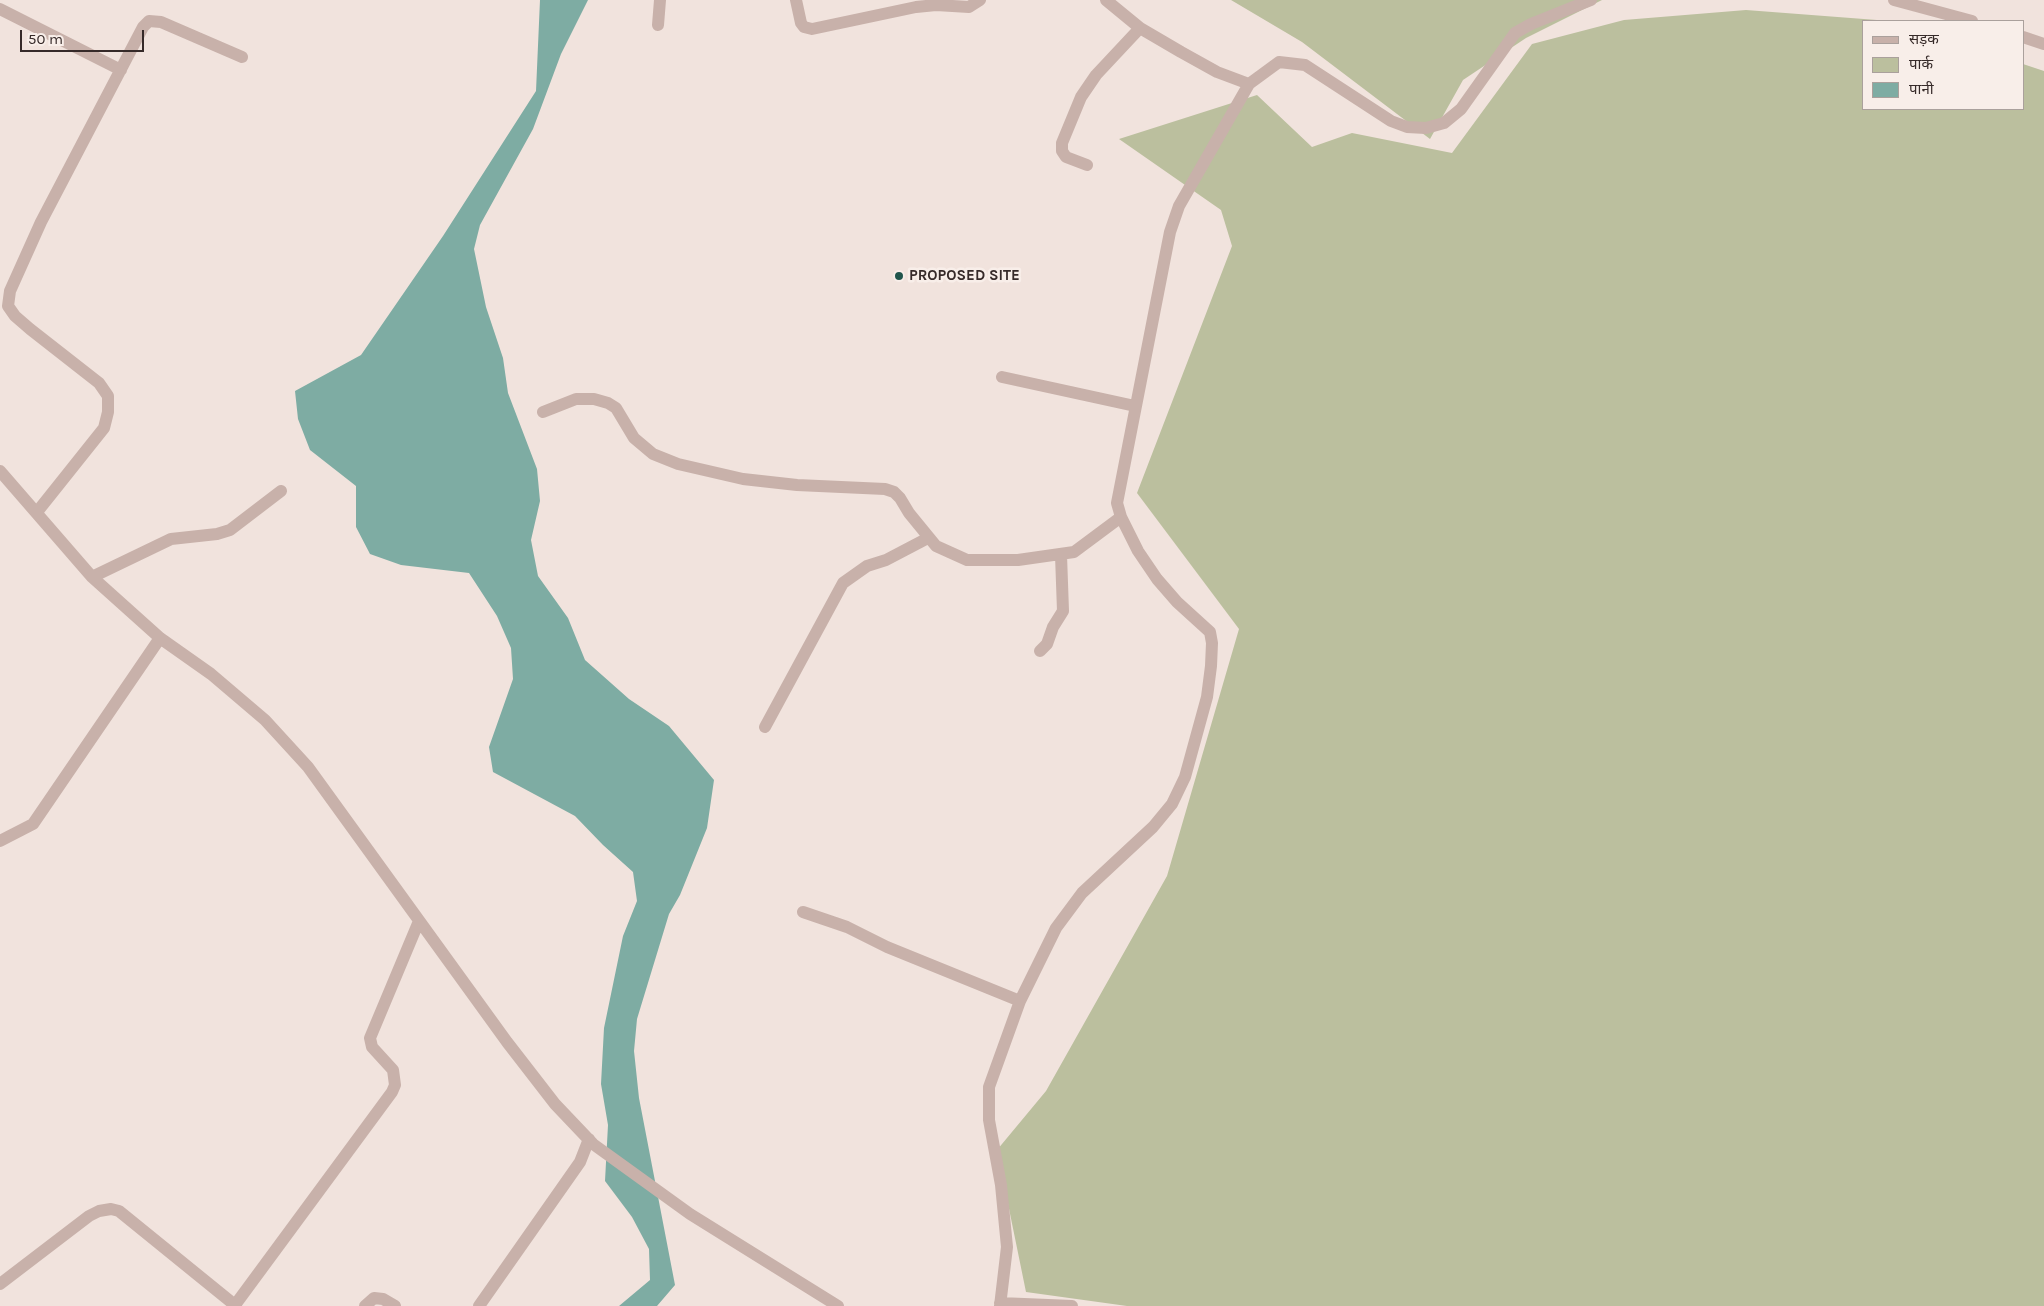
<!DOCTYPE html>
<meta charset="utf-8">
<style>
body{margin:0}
#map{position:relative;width:2044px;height:1306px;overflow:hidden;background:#f1e3dd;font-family:Karla,"Noto Sans Devanagari",sans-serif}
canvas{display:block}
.legend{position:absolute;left:1862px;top:20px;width:162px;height:90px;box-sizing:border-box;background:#f8eee9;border:1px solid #aaa09c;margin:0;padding:6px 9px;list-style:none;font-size:15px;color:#362a29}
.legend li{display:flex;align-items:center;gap:10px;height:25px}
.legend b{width:25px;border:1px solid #aaa09c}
.scale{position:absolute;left:20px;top:30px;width:124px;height:22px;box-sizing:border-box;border:2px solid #362a29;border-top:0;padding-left:6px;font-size:15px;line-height:18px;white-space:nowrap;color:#362a29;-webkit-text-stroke:4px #f8eee9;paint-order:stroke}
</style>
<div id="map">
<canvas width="2044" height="1306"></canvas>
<ul class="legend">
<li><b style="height:6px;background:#c8b1aa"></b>सड़क</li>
<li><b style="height:14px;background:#bbbf9e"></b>पार्क</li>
<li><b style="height:14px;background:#7eaca3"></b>पानी</li>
</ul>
<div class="scale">50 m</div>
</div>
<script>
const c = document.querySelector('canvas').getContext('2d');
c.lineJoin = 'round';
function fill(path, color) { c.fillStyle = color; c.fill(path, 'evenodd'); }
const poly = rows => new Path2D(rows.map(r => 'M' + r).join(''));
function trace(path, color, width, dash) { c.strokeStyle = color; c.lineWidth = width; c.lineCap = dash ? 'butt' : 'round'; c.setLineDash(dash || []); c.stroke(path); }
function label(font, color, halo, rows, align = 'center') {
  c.font = font + ' Karla,sans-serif'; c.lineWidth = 5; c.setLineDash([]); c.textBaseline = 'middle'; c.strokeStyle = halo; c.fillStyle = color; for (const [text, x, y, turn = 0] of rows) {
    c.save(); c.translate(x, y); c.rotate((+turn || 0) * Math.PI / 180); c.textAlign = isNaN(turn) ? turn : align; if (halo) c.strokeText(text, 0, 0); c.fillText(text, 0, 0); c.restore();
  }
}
const green = poly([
 [1231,0,1602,0,1526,38,1463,80,1430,139,1302,42],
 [1746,10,1890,21,1863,21,1863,109,2023,109,2023,64,2044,71,2044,1306,1127,1306,1026,1292,997,1150,1046,1091,1167,876,1239,629,1137,493,1232,246,1221,210,1119,139,1257,95,1312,147,1352,133,1452,153,1532,44,1624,20]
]);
const water = poly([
 [540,0,588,0,561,54,533,129,480,225,474,249,486,307,503,358,508,393,537,469,540,501,531,540,538,576,568,618,585,660,629,699,669,726,714,780,707,828,680,895,669,914,637,1019,634,1051,639,1098,675,1285,657,1306,619,1306,650,1280,649,1249,632,1217,605,1181,608,1125,601,1084,604,1028,623,936,637,901,633,872,603,845,575,816,493,772,489,747,513,679,511,648,497,616,469,573,401,565,370,554,356,527,356,486,310,450,298,419,295,391,361,355,443,236,536,91]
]);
const minor = poly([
 [796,0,801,23,804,27,812,29,916,7,936,5,969,7,980,0],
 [1106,0,1140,28,1181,52,1217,72,1249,84],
 [1894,0,1972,21],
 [0,9,121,70],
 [658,25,660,0],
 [2023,37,2044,44],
 [1087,165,1066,157,1062,151,1062,143,1081,97,1096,75,1140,28],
 [1002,377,1135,406],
 [543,412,576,399,594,399,608,403,616,408,634,438,653,454,678,464,743,479,797,485,885,489,894,492,900,498,909,513,936,546,967,560,1018,560,1074,552,1121,517],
 [0,471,92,577,160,638,211,674,265,720,308,767,507,1042,555,1104,593,1144,690,1214,838,1306],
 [37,512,104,428,108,412,108,396,99,383,30,329,15,316,8,306,10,291,41,222,143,27,149,21,161,22,242,57],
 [92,577,171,539,217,534,230,530,281,491],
 [1040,651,1047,644,1053,627,1063,611,1061,555],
 [765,727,843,583,867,566,886,560,928,538],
 [0,841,33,824,160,638],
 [803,912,847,927,887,947,1020,1001],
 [0,1284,89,1216,99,1211,111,1209,119,1211,236,1306],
 [1000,1303,1072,1306],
 [235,1305,392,1092,395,1085,393,1070,372,1047,370,1038,419,921],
 [365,1306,374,1298,383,1299,395,1306],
 [479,1306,580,1162,589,1139],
 [1000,1306,1007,1247,1001,1185,989,1120,989,1087,1020,1001,1056,928,1082,893,1153,827,1172,804,1185,777,1207,697,1211,666,1212,643,1210,632,1177,602,1157,579,1138,551,1121,517,1117,503,1170,232,1179,206,1249,84,1279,62,1305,65,1391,121,1407,127,1426,128,1444,123,1461,109,1515,33,1531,24,1591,0]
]);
const markers = [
 [899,276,5,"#21554c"]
];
const poiNames = [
 ["PROPOSED SITE",909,276]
];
fill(green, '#bbbf9e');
fill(water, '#7eaca3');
trace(minor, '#c8b1aa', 12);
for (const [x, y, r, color] of markers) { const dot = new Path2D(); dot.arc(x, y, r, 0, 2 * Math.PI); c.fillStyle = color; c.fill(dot); trace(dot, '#f8eee9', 2); }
label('bold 15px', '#362a29', '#f8eee9', poiNames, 'left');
</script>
